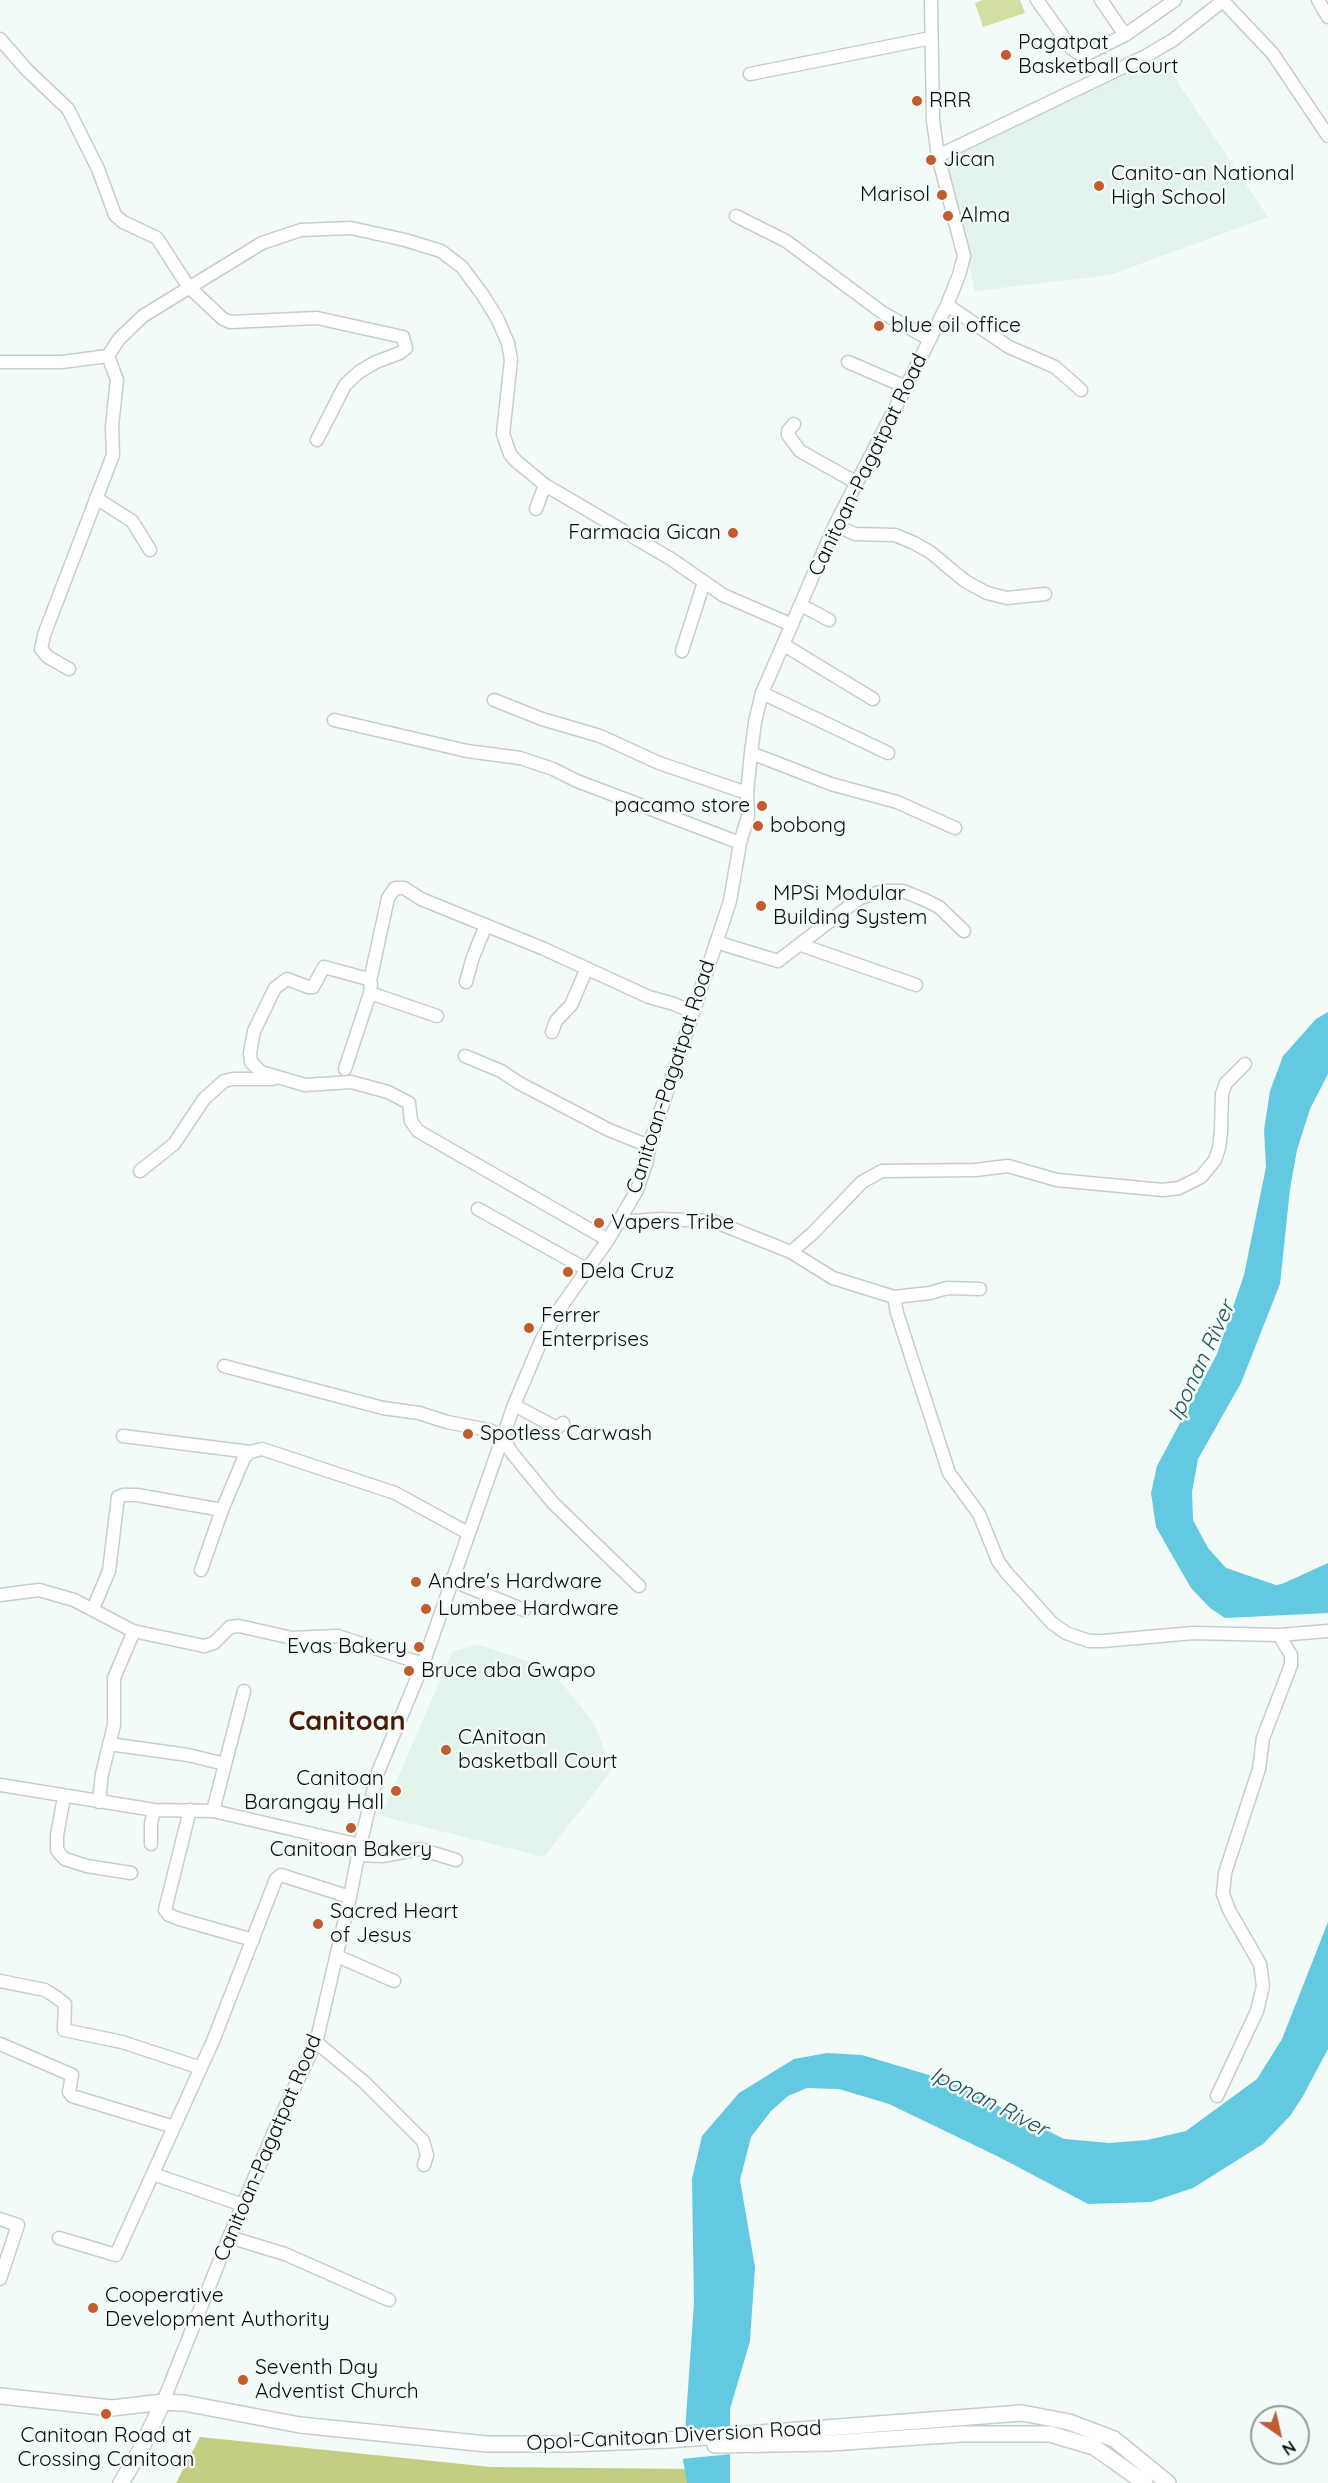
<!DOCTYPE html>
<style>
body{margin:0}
#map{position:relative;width:1328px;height:2483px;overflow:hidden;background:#f2fbf7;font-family:Quicksand,sans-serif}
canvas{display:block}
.north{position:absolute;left:1250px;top:2405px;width:60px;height:60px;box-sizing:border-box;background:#f2fbf7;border:2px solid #959b99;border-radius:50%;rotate:146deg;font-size:16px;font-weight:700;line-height:24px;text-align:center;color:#090c0b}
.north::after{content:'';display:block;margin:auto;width:21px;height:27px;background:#c25b2e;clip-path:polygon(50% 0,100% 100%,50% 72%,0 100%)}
</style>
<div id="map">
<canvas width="1328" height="2483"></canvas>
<div class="north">N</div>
</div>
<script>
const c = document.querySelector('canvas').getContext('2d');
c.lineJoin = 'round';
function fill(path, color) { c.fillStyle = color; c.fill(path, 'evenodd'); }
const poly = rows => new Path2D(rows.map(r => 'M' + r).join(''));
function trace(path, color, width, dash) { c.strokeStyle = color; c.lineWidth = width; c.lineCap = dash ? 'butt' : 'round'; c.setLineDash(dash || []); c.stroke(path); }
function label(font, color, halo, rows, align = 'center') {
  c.font = font + ' Quicksand,sans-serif'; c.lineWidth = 5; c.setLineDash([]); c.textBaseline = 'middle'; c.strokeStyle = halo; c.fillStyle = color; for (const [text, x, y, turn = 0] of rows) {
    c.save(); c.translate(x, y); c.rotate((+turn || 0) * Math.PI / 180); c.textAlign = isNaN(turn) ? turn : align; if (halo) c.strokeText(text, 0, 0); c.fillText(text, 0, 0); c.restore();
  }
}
const built = poly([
 [1160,56,1268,217,1110,275,975,291,943,155],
 [479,1645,550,1668,594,1724,612,1770,544,1857,381,1816,453,1651]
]);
const green = poly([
 [983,0,1020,0,1025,13,983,27,975,3]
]);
const forest = poly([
 [200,2437,491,2467,694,2469,696,2483,176,2483]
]);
const water = poly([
 [1328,1012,1328,1074,1310,1109,1297,1150,1290,1189,1280,1284,1241,1383,1198,1459,1192,1492,1193,1520,1208,1548,1226,1568,1276,1585,1282,1584,1328,1563,1328,1613,1225,1618,1210,1608,1191,1588,1156,1527,1151,1493,1157,1466,1217,1354,1244,1275,1266,1167,1264,1130,1270,1091,1283,1056,1316,1019],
 [1328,1922,1328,2049,1303,2096,1290,2116,1263,2144,1193,2188,1151,2202,1088,2204,999,2157,889,2104,839,2089,807,2088,788,2096,771,2111,751,2137,740,2180,755,2267,750,2341,730,2409,730,2483,687,2483,683,2460,694,2303,692,2179,702,2136,739,2093,794,2059,827,2053,862,2055,949,2081,1064,2139,1109,2143,1147,2140,1186,2131,1257,2079,1282,2039]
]);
const pier = poly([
 [733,2429,732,2454,681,2459,683,2433]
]);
const minor = poly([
 [1037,0,1072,49,1083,56,1125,35,1175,0],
 [1101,0,1125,35],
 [1318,0,1328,17],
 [1223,1,1273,54,1328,136],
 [0,39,27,70,68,109,98,169,115,215,123,222,157,238,188,286,223,319,230,322,317,318,403,337,406,348,400,353,376,362,359,372,345,385,317,440],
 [750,74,931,38],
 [938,156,1144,57,1173,40,1224,0],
 [736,216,786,241,883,313,929,339],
 [947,305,1009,347,1055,367,1081,390],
 [0,362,62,362,108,356,119,339,143,316,262,243,301,230,351,228,405,240,441,251,462,267,482,294,497,318,508,343,511,360,503,434,510,454,516,461,545,485,671,559,723,595,792,625],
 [848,362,906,387],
 [794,424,788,431,788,435,800,451,857,483],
 [96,498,132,521,150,550],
 [536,509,545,485],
 [835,525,855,534,895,535,914,543,930,552,965,581,987,593,1007,598,1045,594],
 [801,605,829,620],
 [784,645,873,699],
 [682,651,704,582],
 [69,669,48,657,41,649,44,635,113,455,112,426,117,380,108,356],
 [762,693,888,753],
 [494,700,542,719,600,736,659,763,747,793],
 [334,720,467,751,520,758,553,769,577,781,740,843],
 [751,753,831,784,897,802,955,828],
 [716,942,778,961,860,898,884,891,903,891,925,900,939,907,964,931],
 [801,945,916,985],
 [370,981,388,898,395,888,404,888,421,899,542,948,649,997,674,1004,692,1012],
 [466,982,473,957,486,925],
 [437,1016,370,993,371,984,368,979,324,967,313,987,308,987,287,979,275,988,254,1031,250,1053,251,1062,261,1072,305,1085,351,1082,388,1092,409,1103,411,1121,418,1131,608,1240],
 [552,1032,556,1021,571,1005,587,968],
 [465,1056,501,1071,519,1083,609,1130,649,1146],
 [345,1069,370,993],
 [140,1171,174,1144,204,1099,224,1081,233,1079,273,1079],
 [478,1209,586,1269],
 [619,1222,662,1219,713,1221,791,1252,833,1278,894,1297,897,1313,949,1473,979,1514,998,1561,1006,1572,1052,1623,1066,1633,1089,1641,1103,1641,1193,1633,1279,1635,1328,1631],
 [791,1252,813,1233,862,1182,882,1171,975,1170,1008,1166,1057,1180,1163,1190,1179,1188,1201,1177,1215,1160,1219,1148,1221,1132,1222,1094,1226,1083,1245,1064],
 [894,1297,930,1293,947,1288,980,1289],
 [224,1366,383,1408,419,1413,447,1422,489,1430,502,1436,512,1453,553,1503,639,1586],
 [514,1405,557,1428,563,1423],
 [123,1436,250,1452],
 [201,1570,222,1510],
 [451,1580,524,1610],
 [0,1595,39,1590,74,1600,133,1631,204,1646,214,1643,230,1627,239,1626,292,1638,338,1636,423,1664],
 [93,1609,109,1571,118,1497,123,1495,137,1495,222,1510,244,1458,250,1452,262,1449,395,1493,468,1533],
 [109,1744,188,1755,225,1764],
 [0,1785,154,1810,213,1811,360,1845],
 [64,1797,57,1835,57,1850,61,1855,65,1859,87,1866,131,1873],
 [99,1802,102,1774,114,1725,114,1678,134,1631],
 [190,1810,165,1910,169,1915,179,1919,253,1940],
 [213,1811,244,1691],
 [151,1844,151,1824,154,1810],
 [357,1855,382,1856,420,1849,456,1860],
 [337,1956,394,1981],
 [0,1981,45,1990,56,1997,65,2004,64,2030,122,2042,201,2068],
 [316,2042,364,2082,423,2141,427,2155,424,2165],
 [0,2044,72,2075,69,2092,72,2096,174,2127],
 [1217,2096,1257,2011,1263,1986,1260,1964,1229,1910,1223,1894,1225,1873,1259,1769,1263,1738,1291,1665,1291,1655,1279,1635],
 [153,2174,243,2205],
 [0,2219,18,2225,0,2279],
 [229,2237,285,2254,389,2300],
 [59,2238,116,2255,213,2041,276,1879,281,1875,350,1897],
 [163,2402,229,2237,277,2125,317,2039,350,1897,360,1845,378,1772,423,1664,514,1405,541,1341,558,1311,608,1240,637,1190,647,1161,649,1146,730,901,740,843,748,816,747,793,751,753,755,722,762,693,835,525,906,387,947,305,959,275,964,256,938,156,933,120,931,0]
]);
const major = poly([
 [0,2396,112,2408,163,2402,184,2403,300,2425,487,2444,568,2444,668,2440,1022,2413,1069,2422,1114,2439,1168,2483],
 [715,2445,830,2443,961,2434,1050,2434,1094,2447,1145,2483],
 [121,2483,140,2451,163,2402]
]);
const markers = [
 [1006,55,6,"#c25b2e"],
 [917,101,6,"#c25b2e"],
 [931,160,6,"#c25b2e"],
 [1099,186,6,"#c25b2e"],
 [942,195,6,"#c25b2e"],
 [948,216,6,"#c25b2e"],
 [879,326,6,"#c25b2e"],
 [733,533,6,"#c25b2e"],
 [762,806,6,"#c25b2e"],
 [758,826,6,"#c25b2e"],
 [761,906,6,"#c25b2e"],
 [599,1223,6,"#c25b2e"],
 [568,1272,6,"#c25b2e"],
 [529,1328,6,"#c25b2e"],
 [468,1434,6,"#c25b2e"],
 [416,1582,6,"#c25b2e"],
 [426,1609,6,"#c25b2e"],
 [419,1647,6,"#c25b2e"],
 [409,1671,6,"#c25b2e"],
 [446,1750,6,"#c25b2e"],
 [396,1791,6,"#c25b2e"],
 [351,1828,6,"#c25b2e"],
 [318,1924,6,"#c25b2e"],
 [93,2308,6,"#c25b2e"],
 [243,2380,6,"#c25b2e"],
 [106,2414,6,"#c25b2e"]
];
const poiNames = [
 ["Pagatpat",1018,43],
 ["Basketball Court",1018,67],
 ["RRR",929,101],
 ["Jican",943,160],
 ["Canito-an National",1111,174],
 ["High School",1111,198],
 ["Marisol",930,195,"right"],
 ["Alma",960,216],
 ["blue oil office",891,326],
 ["Farmacia Gican",721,533,"right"],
 ["pacamo store",750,806,"right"],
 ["bobong",770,826],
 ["MPSi Modular",773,894],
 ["Building System",773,918],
 ["Vapers Tribe",611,1223],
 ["Dela Cruz",580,1272],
 ["Ferrer",541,1316],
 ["Enterprises",541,1340],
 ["Spotless Carwash",480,1434],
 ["Andre's Hardware",428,1582],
 ["Lumbee Hardware",438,1609],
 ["Evas Bakery",407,1647,"right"],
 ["Bruce aba Gwapo",421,1671],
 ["CAnitoan",458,1738],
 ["basketball Court",458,1762],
 ["Canitoan",384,1779,"right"],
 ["Barangay Hall",384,1803,"right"],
 ["Canitoan Bakery",351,1850,"center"],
 ["Sacred Heart",330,1912],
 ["of Jesus",330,1936],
 ["Cooperative",105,2296],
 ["Development Authority",105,2320],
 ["Seventh Day",255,2368],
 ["Adventist Church",255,2392],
 ["Canitoan Road at",106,2436,"center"],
 ["Crossing Canitoan",106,2460,"center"]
];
const streetNames = [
 ["Canitoan-Pagatpat Road",868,465,-64],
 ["Canitoan-Pagatpat Road",671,1077,-72],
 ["Canitoan-Pagatpat Road",268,2148,-67],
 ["Opol-Canitoan Diversion Road",674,2436,-3]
];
const waterNames = [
 ["Iponan River",1202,1361,-65],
 ["Iponan River",989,2102,27]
];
const districtNames = [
 ["Canitoan",347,1722]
];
fill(built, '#e1f3eb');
fill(green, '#d3dfa2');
fill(forest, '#c2cf83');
fill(water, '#63c9e1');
fill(pier, '#f2fbf7');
trace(minor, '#c5ceca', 15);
trace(major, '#c5ceca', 18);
trace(minor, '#fff', 12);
trace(major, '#fff', 15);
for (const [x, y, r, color] of markers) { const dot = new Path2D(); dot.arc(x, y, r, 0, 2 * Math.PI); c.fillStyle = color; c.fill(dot); trace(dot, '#f2fbf7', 2); }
label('21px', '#090c0b', '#f2fbf7', poiNames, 'left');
label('21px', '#090c0b', '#f2fbf7', streetNames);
label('italic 22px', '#234f5a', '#f2fbf7', waterNames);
label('bold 27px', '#4b1b05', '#f2fbf7', districtNames);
</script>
